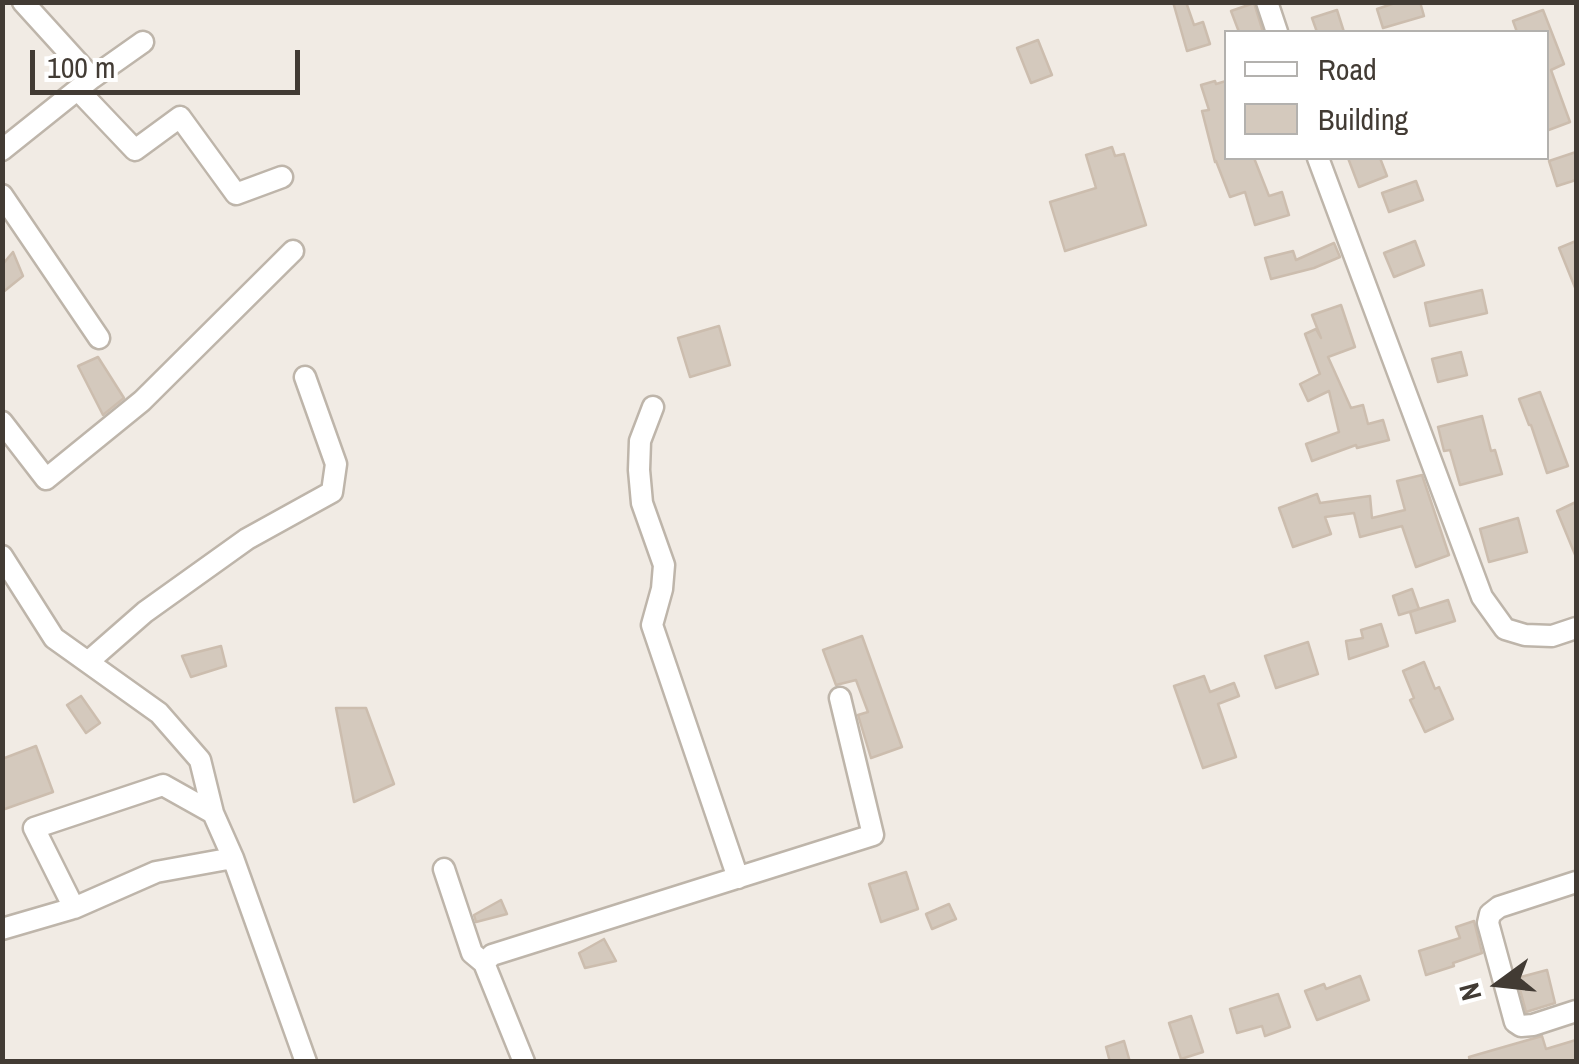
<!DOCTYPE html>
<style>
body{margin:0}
#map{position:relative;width:1579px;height:1064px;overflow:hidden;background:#f1ebe4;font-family:"Archivo Narrow",sans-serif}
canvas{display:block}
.frame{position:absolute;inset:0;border:5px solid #423b34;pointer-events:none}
.legend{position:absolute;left:1224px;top:30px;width:325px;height:130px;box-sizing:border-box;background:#fff;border:2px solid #b3b1ae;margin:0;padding:12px 18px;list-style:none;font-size:30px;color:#423b34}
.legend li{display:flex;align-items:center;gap:20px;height:50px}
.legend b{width:50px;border:2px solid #b3b1ae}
.north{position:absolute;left:1449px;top:934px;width:100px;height:100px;-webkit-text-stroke:8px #fff;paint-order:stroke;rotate:255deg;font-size:28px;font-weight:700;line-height:40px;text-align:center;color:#423b34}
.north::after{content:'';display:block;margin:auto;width:35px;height:45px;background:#423b34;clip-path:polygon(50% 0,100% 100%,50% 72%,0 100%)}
.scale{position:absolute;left:30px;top:50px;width:270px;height:45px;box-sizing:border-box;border:5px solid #423b34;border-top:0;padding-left:12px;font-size:30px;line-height:35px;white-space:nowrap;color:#423b34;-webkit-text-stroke:8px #fff;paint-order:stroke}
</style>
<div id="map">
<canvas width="1579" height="1064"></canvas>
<div class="frame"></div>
<ul class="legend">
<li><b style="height:12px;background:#fff"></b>Road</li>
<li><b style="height:28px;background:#d4c9bd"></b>Building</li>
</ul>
<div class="north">N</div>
<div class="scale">100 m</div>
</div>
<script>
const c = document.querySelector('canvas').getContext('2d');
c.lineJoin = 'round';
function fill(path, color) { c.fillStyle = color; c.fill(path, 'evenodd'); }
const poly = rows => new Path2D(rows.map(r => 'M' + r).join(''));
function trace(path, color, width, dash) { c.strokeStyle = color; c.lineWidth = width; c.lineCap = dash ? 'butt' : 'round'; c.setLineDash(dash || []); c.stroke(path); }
const building = poly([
 [1173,2,1186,2,1194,25,1203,22,1210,44,1187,51,1173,2],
 [1398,2,1420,2,1424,16,1383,28,1377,9,1398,2],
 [1254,3,1263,32,1239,32,1231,11,1254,3],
 [1337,10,1344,32,1317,32,1312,18,1337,10],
 [1543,10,1564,64,1551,70,1570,122,1546,131,1546,32,1517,32,1513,21,1543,10],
 [1038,40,1052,75,1031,83,1017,48,1038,40],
 [1215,81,1216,84,1226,81,1226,158,1254,158,1269,196,1282,192,1289,215,1255,225,1245,192,1230,197,1216,161,1215,162,1202,111,1209,110,1201,85,1215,81],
 [1112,147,1115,156,1124,154,1146,225,1065,251,1050,202,1096,188,1086,155,1112,147],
 [1576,152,1576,180,1557,186,1549,161,1576,152],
 [1348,158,1380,158,1387,176,1359,187,1348,158],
 [1416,181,1423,200,1389,212,1382,193,1416,181],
 [1415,241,1424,265,1394,277,1384,253,1415,241],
 [1576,241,1576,290,1559,248,1576,241],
 [1334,243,1340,257,1314,268,1271,279,1265,258,1293,251,1296,260,1334,243],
 [13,252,23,276,2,293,2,265,13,252],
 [1482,290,1487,313,1430,326,1425,303,1482,290],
 [1341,305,1355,347,1328,357,1351,408,1363,405,1368,424,1383,420,1389,440,1357,448,1356,445,1312,461,1306,444,1339,432,1329,391,1308,401,1300,384,1320,374,1305,334,1316,329,1321,338,1312,315,1341,305],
 [719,326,730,365,690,377,678,338,719,326],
 [1461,352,1467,375,1438,382,1432,359,1461,352],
 [98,357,124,398,103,415,78,366,98,357],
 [1540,392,1568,466,1547,473,1531,425,1529,425,1519,399,1540,392],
 [1482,416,1491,451,1495,450,1502,474,1460,485,1450,450,1444,451,1438,427,1482,416],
 [1422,475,1449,555,1416,567,1402,526,1360,537,1354,513,1325,517,1331,534,1293,547,1279,508,1317,494,1320,503,1370,496,1372,518,1405,510,1397,481,1422,475],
 [1576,502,1576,557,1557,511,1576,502],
 [1518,518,1527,552,1489,562,1480,529,1518,518],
 [1412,589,1419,609,1399,615,1393,596,1412,589],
 [1448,600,1455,621,1416,633,1410,612,1448,600],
 [1381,624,1388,646,1349,659,1346,641,1363,638,1361,630,1381,624],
 [862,636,902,747,871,758,858,715,868,712,856,680,836,685,823,650,862,636],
 [1308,642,1318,674,1276,688,1265,656,1308,642],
 [221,646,226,666,191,677,182,656,221,646],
 [1424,662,1435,689,1439,687,1453,719,1425,732,1410,700,1414,698,1403,671,1424,662],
 [1204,676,1210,692,1234,683,1239,696,1218,704,1236,757,1203,768,1174,686,1204,676],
 [81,696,100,723,86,733,67,705,81,696],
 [336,708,366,708,394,784,354,802,336,708],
 [36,746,53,792,2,810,2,759,36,746],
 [906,872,918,909,881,922,869,884,906,872],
 [501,900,507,914,476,922,474,915,501,900],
 [949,904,956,919,932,929,926,914,949,904],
 [1474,921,1482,953,1453,963,1454,966,1426,975,1419,951,1460,938,1456,927,1474,921],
 [604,939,616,961,585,968,579,953,604,939],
 [1547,970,1555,1003,1526,1012,1517,978,1547,970],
 [1360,976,1369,1000,1317,1020,1305,991,1324,984,1326,989,1360,976],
 [1278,994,1290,1027,1265,1036,1262,1026,1237,1033,1230,1009,1278,994],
 [1191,1016,1203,1052,1181,1059,1169,1023,1191,1016],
 [1542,1036,1546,1049,1576,1040,1576,1062,1470,1062,1469,1057,1542,1036],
 [1124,1041,1130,1062,1110,1062,1106,1047,1124,1041]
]);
const minor = poly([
 [23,2,92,78],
 [1267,2,1277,32],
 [78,90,135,150,180,117,236,194,282,177],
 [2,150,92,78,143,42],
 [1318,158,1482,597,1505,629,1525,635,1552,636,1576,628],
 [2,195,99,338],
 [653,407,640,441,639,470,642,503,664,565,662,589,652,625,738,878],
 [2,422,46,479,142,401,293,251],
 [2,556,54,638,159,713,200,760,213,813],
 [89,661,145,612,247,539,332,492,336,464,305,377],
 [233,858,306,1062],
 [444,869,472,953,484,963,524,1062],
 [1576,882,1499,907,1490,914,1488,923,1515,1022,1521,1026,1533,1025,1576,1011],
 [2,929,74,908,156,872,233,858,213,813,163,785,34,828,74,908],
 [484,963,492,955,873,835,840,698]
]);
fill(building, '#d4c9bd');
trace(building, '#ccbdae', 2.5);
trace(minor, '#beb5aa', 25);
trace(minor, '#fff', 20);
</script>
